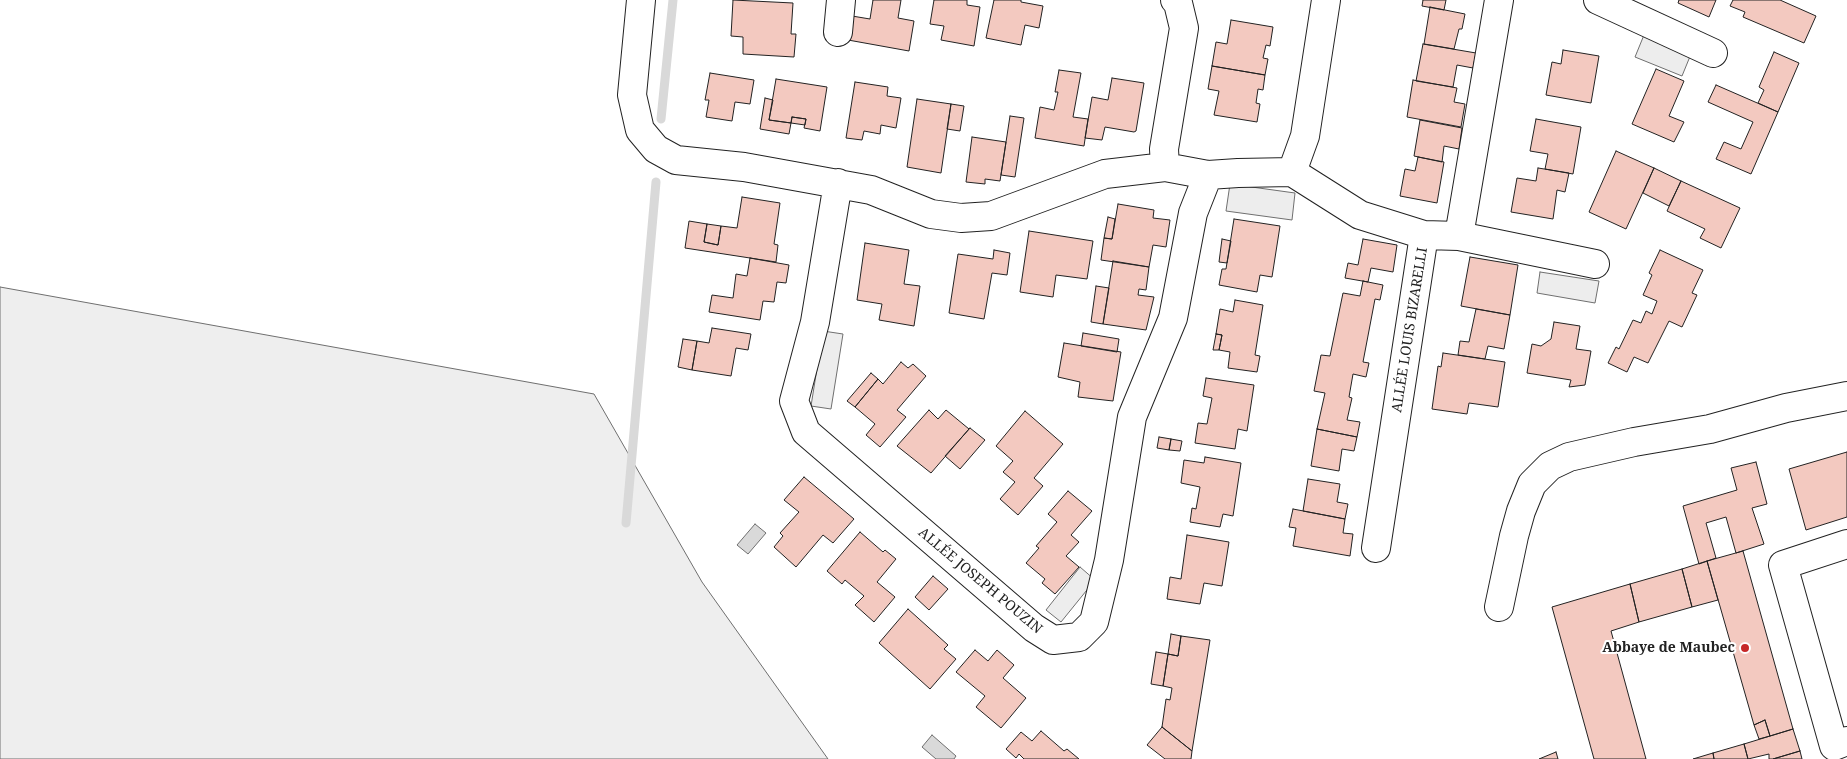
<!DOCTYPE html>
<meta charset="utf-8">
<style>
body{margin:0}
canvas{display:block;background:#fff}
</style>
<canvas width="1847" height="759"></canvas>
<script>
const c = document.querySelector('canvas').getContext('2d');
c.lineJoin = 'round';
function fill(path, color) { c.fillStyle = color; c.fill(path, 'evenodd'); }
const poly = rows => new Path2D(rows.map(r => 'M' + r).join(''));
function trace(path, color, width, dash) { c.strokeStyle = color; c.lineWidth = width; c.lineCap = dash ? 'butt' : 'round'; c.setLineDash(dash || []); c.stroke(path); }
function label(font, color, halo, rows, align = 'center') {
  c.font = font + ' "Noto Serif",serif'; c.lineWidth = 4; c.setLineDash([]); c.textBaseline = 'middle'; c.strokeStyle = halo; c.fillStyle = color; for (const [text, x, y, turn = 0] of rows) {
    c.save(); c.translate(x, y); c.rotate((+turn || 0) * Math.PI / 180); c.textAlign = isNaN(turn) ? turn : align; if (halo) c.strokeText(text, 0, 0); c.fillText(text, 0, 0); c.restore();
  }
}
const green = poly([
 [0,287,594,394,702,582,828,759,0,759,0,287]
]);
const parking = poly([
 [1644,35,1691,54,1682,76,1635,57,1644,35],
 [1230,184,1295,193,1292,220,1226,211,1230,184],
 [1540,272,1599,281,1595,303,1537,293,1540,272],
 [823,331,843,334,831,409,811,406,823,331],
 [1080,567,1095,580,1061,622,1046,610,1080,567]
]);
const water = poly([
 [755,524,766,533,748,554,737,545,755,524],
 [932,735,956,756,954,759,936,759,922,747,932,735]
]);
const stream = poly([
 [661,119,673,0],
 [626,523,656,182]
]);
const building = poly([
 [733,0,793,3,791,34,796,34,794,57,743,54,743,37,731,36,733,0],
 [873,0,901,0,898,18,914,21,909,51,848,40,852,16,870,19,873,0],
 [934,0,967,0,967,5,980,7,974,46,941,40,944,26,930,24,934,0],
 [994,0,1021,0,1021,2,1043,6,1039,28,1025,25,1021,45,986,38,994,0],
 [1423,0,1446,0,1444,10,1422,6,1423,0],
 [1679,0,1716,0,1709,17,1678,3,1679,0],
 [1733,0,1780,0,1816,16,1804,43,1743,17,1745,12,1730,6,1733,0],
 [1430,7,1465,14,1462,29,1459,29,1454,49,1424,44,1430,7],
 [1231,20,1273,27,1270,46,1266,45,1263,58,1268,59,1265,75,1212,66,1216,42,1227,44,1231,20],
 [1423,44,1476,53,1473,68,1457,65,1453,87,1416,81,1423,44],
 [1563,50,1599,56,1591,103,1546,95,1552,62,1561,64,1563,50],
 [1774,52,1799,63,1778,112,1758,103,1764,90,1759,87,1774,52],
 [1212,66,1265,75,1263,90,1258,89,1256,103,1260,104,1257,122,1214,115,1219,91,1208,89,1212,66],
 [1656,69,1684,81,1669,116,1684,122,1674,142,1632,124,1656,69],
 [1059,70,1081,73,1073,117,1088,119,1084,146,1035,138,1040,107,1054,110,1058,92,1055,92,1059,70],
 [710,73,754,80,750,104,735,102,732,121,706,117,709,100,705,100,710,73],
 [1112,78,1144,83,1136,131,1134,132,1105,127,1102,140,1085,138,1092,97,1108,100,1112,78],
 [776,79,827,87,820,131,804,128,806,119,792,117,791,123,769,120,776,79],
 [1413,80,1457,88,1454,102,1465,104,1461,127,1407,117,1413,80],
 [855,82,888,87,887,96,901,98,896,128,881,125,880,134,864,131,862,140,846,138,855,82],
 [1716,85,1778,112,1751,174,1716,159,1724,142,1741,149,1753,122,1708,102,1716,85],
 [765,98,773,100,769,120,791,123,789,134,760,129,765,98],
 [917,99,951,104,941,173,907,167,917,99],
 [951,104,964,106,960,131,947,129,951,104],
 [1010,116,1024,118,1015,177,1001,175,1010,116],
 [792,117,806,119,805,125,791,123,792,117],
 [1536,119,1581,127,1573,174,1545,169,1548,154,1530,151,1536,119],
 [1420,120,1462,128,1459,149,1444,146,1442,162,1414,156,1420,120],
 [972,137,1006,142,1000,181,985,179,985,184,966,182,972,137],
 [1616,151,1654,168,1626,229,1589,212,1616,151],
 [1418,157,1444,162,1437,203,1400,196,1405,169,1415,171,1418,157],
 [1538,168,1569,173,1565,192,1557,190,1553,219,1511,212,1517,178,1536,181,1538,168],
 [1654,168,1681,181,1669,206,1643,193,1654,168],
 [1681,181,1740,208,1721,248,1700,238,1705,229,1667,211,1681,181],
 [742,197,780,203,774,244,778,245,776,262,685,248,689,221,707,224,704,242,718,245,721,226,737,228,742,197],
 [1118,204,1154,210,1153,218,1170,220,1166,247,1153,245,1149,267,1101,260,1104,238,1112,239,1118,204],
 [1108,217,1115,219,1112,239,1104,238,1108,217],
 [1234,219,1280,226,1272,277,1260,275,1257,292,1219,285,1222,269,1226,269,1234,219],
 [707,224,721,226,718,245,704,242,707,224],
 [1029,231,1093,241,1087,279,1056,275,1053,297,1020,292,1029,231],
 [1222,239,1231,241,1227,263,1219,262,1222,239],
 [1363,239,1397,245,1393,272,1371,268,1368,282,1345,278,1348,263,1358,265,1363,239],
 [865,243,909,250,904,284,920,286,914,326,879,320,882,304,857,300,865,243],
 [994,250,1010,253,1007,275,992,273,984,319,949,313,958,254,993,259,994,250],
 [1660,250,1703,270,1692,293,1697,295,1682,327,1669,321,1648,363,1634,357,1627,372,1608,363,1616,347,1619,349,1633,320,1641,323,1646,311,1652,314,1657,301,1643,295,1652,275,1649,273,1660,250],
 [1470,257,1518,265,1510,315,1461,306,1470,257],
 [750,258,789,265,786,283,777,282,774,302,763,301,760,320,709,312,712,295,733,298,736,274,747,276,750,258],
 [1113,261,1149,267,1146,290,1139,289,1138,295,1154,297,1146,330,1103,324,1113,261],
 [1363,281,1383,285,1380,300,1375,299,1363,362,1369,363,1366,377,1353,374,1349,397,1352,398,1347,420,1360,422,1357,437,1317,429,1325,393,1314,391,1321,355,1330,356,1343,293,1360,296,1363,281],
 [1096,286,1109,288,1103,324,1091,322,1096,286],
 [1235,300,1263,305,1255,355,1260,356,1257,372,1228,368,1230,352,1219,350,1222,335,1216,334,1220,309,1233,312,1235,300],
 [1476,309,1510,315,1504,349,1488,346,1485,359,1458,355,1460,341,1469,342,1476,309],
 [1554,322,1580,326,1576,349,1591,351,1585,385,1569,387,1571,380,1527,373,1532,344,1541,346,1551,339,1554,322],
 [712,328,751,334,748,350,736,348,731,376,692,370,697,341,709,343,712,328],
 [1083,333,1119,339,1117,352,1081,346,1083,333],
 [1216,334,1222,335,1219,350,1213,350,1216,334],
 [683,339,697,341,692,370,678,367,683,339],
 [1064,343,1121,352,1113,401,1078,397,1080,382,1058,377,1064,343],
 [1443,353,1505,362,1498,407,1469,403,1467,414,1432,409,1438,366,1441,367,1443,353],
 [901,362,908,368,913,364,926,376,897,410,906,417,880,447,866,435,875,424,855,407,878,379,883,384,901,362],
 [871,373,878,379,855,407,847,401,871,373],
 [1206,378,1254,385,1247,431,1238,429,1235,449,1195,443,1198,423,1207,424,1212,398,1203,396,1206,378],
 [929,410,938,419,946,410,969,429,931,473,897,446,929,410],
 [1025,411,1063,444,1034,478,1043,486,1018,515,1000,499,1015,482,1003,472,1013,461,996,446,1025,411],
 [970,428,985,440,960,469,945,456,970,428],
 [1317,429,1357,437,1354,451,1342,449,1339,471,1311,466,1317,429],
 [1159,437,1171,439,1169,450,1157,448,1159,437],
 [1171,439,1182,441,1180,451,1169,450,1171,439],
 [1847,452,1847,517,1806,530,1789,469,1847,452],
 [1205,457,1241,463,1233,516,1223,514,1220,527,1190,522,1192,508,1196,509,1200,487,1181,483,1184,460,1204,463,1205,457],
 [1756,462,1767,504,1752,508,1764,544,1736,553,1726,517,1706,523,1716,558,1699,564,1683,506,1737,490,1731,468,1756,462],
 [804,477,854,519,833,543,823,535,796,567,774,547,783,536,780,533,799,512,784,500,804,477],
 [1308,479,1340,484,1337,502,1348,504,1345,519,1303,511,1308,479],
 [1068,491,1092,511,1071,535,1079,542,1066,556,1079,567,1055,594,1042,583,1045,579,1026,563,1039,548,1036,546,1057,522,1048,514,1068,491],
 [1293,509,1345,519,1343,533,1353,534,1350,556,1293,546,1296,528,1289,527,1293,509],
 [860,532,883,552,885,550,896,559,877,582,895,597,874,622,855,605,864,596,845,580,842,584,827,571,860,532],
 [1187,535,1229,542,1222,586,1204,583,1200,604,1167,599,1170,577,1181,579,1187,535],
 [1743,551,1793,729,1770,736,1765,720,1754,725,1707,561,1743,551],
 [1707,561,1718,600,1692,607,1682,569,1707,561],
 [1682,569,1692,607,1639,622,1630,584,1682,569],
 [933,576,948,589,929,610,915,597,933,576],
 [1630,584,1639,622,1611,631,1646,759,1594,759,1552,607,1630,584],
 [908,609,948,645,944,649,956,659,930,689,879,643,908,609],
 [1171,634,1181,636,1178,656,1168,654,1171,634],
 [1181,636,1210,640,1192,751,1162,727,1166,699,1170,700,1172,688,1163,686,1168,654,1178,656,1181,636],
 [975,650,988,661,997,650,1014,665,1003,678,1026,698,1001,728,976,707,985,696,956,672,975,650],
 [1156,652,1168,654,1163,686,1151,684,1156,652],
 [1765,720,1770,736,1759,739,1754,725,1765,720],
 [1162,727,1192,751,1191,759,1165,759,1147,745,1162,727],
 [1793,729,1800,751,1773,759,1769,759,1769,754,1748,759,1744,744,1793,729],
 [1041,731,1064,751,1067,749,1079,759,1024,759,1019,754,1016,758,1006,749,1021,732,1032,741,1041,731],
 [1744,744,1748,759,1714,759,1713,753,1744,744],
 [1800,751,1802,759,1773,759,1800,751],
 [1556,752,1558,759,1539,759,1556,752],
 [1713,753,1714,759,1693,759,1713,753]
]);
const minor = poly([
 [641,0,632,95,640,130,656,149,676,160,744,167,871,190,931,214,961,218,991,216,1105,174,1165,167,1208,175,1238,173,1292,172,1305,136,1326,0],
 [1598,0,1713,53],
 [838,32,841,0],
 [1165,167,1164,149,1184,28,1178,3,1175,0],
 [1292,172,1360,215,1424,235],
 [838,183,815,322,794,401,806,432,1034,628,1053,640,1079,637,1094,622,1109,560,1132,417,1173,318,1193,213,1208,175],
 [1459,236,1595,264],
 [1847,544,1783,565,1834,746,1847,741],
 [1376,548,1424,235,1459,236,1499,0],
 [1499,607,1514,536,1521,511,1532,484,1550,466,1569,457,1634,442,1710,429,1786,408,1847,396]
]);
const markers = [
 [1745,648,5,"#c62828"]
];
const streetNames = [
 ["ALLÉE LOUIS BIZARELLI",1410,330,-81],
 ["ALLÉE JOSEPH POUZIN",980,581,40]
];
const poiNames = [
 ["Abbaye de Maubec",1735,648]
];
fill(green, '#eee');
trace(green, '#6f6f6f', 1);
fill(parking, '#ededed');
trace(parking, '#6f6f6f', 1);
fill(water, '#d9d9d9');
trace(water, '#6f6f6f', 1);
trace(stream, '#d9d9d9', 9);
fill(building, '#f3c9c0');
trace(building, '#222', 1);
trace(minor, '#222', 30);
trace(minor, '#fff', 28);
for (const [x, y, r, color] of markers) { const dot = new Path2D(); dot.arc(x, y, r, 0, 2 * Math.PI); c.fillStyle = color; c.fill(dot); trace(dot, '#fff', 2); }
label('14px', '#222', '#fff', streetNames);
label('bold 14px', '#222', '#fff', poiNames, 'right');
</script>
